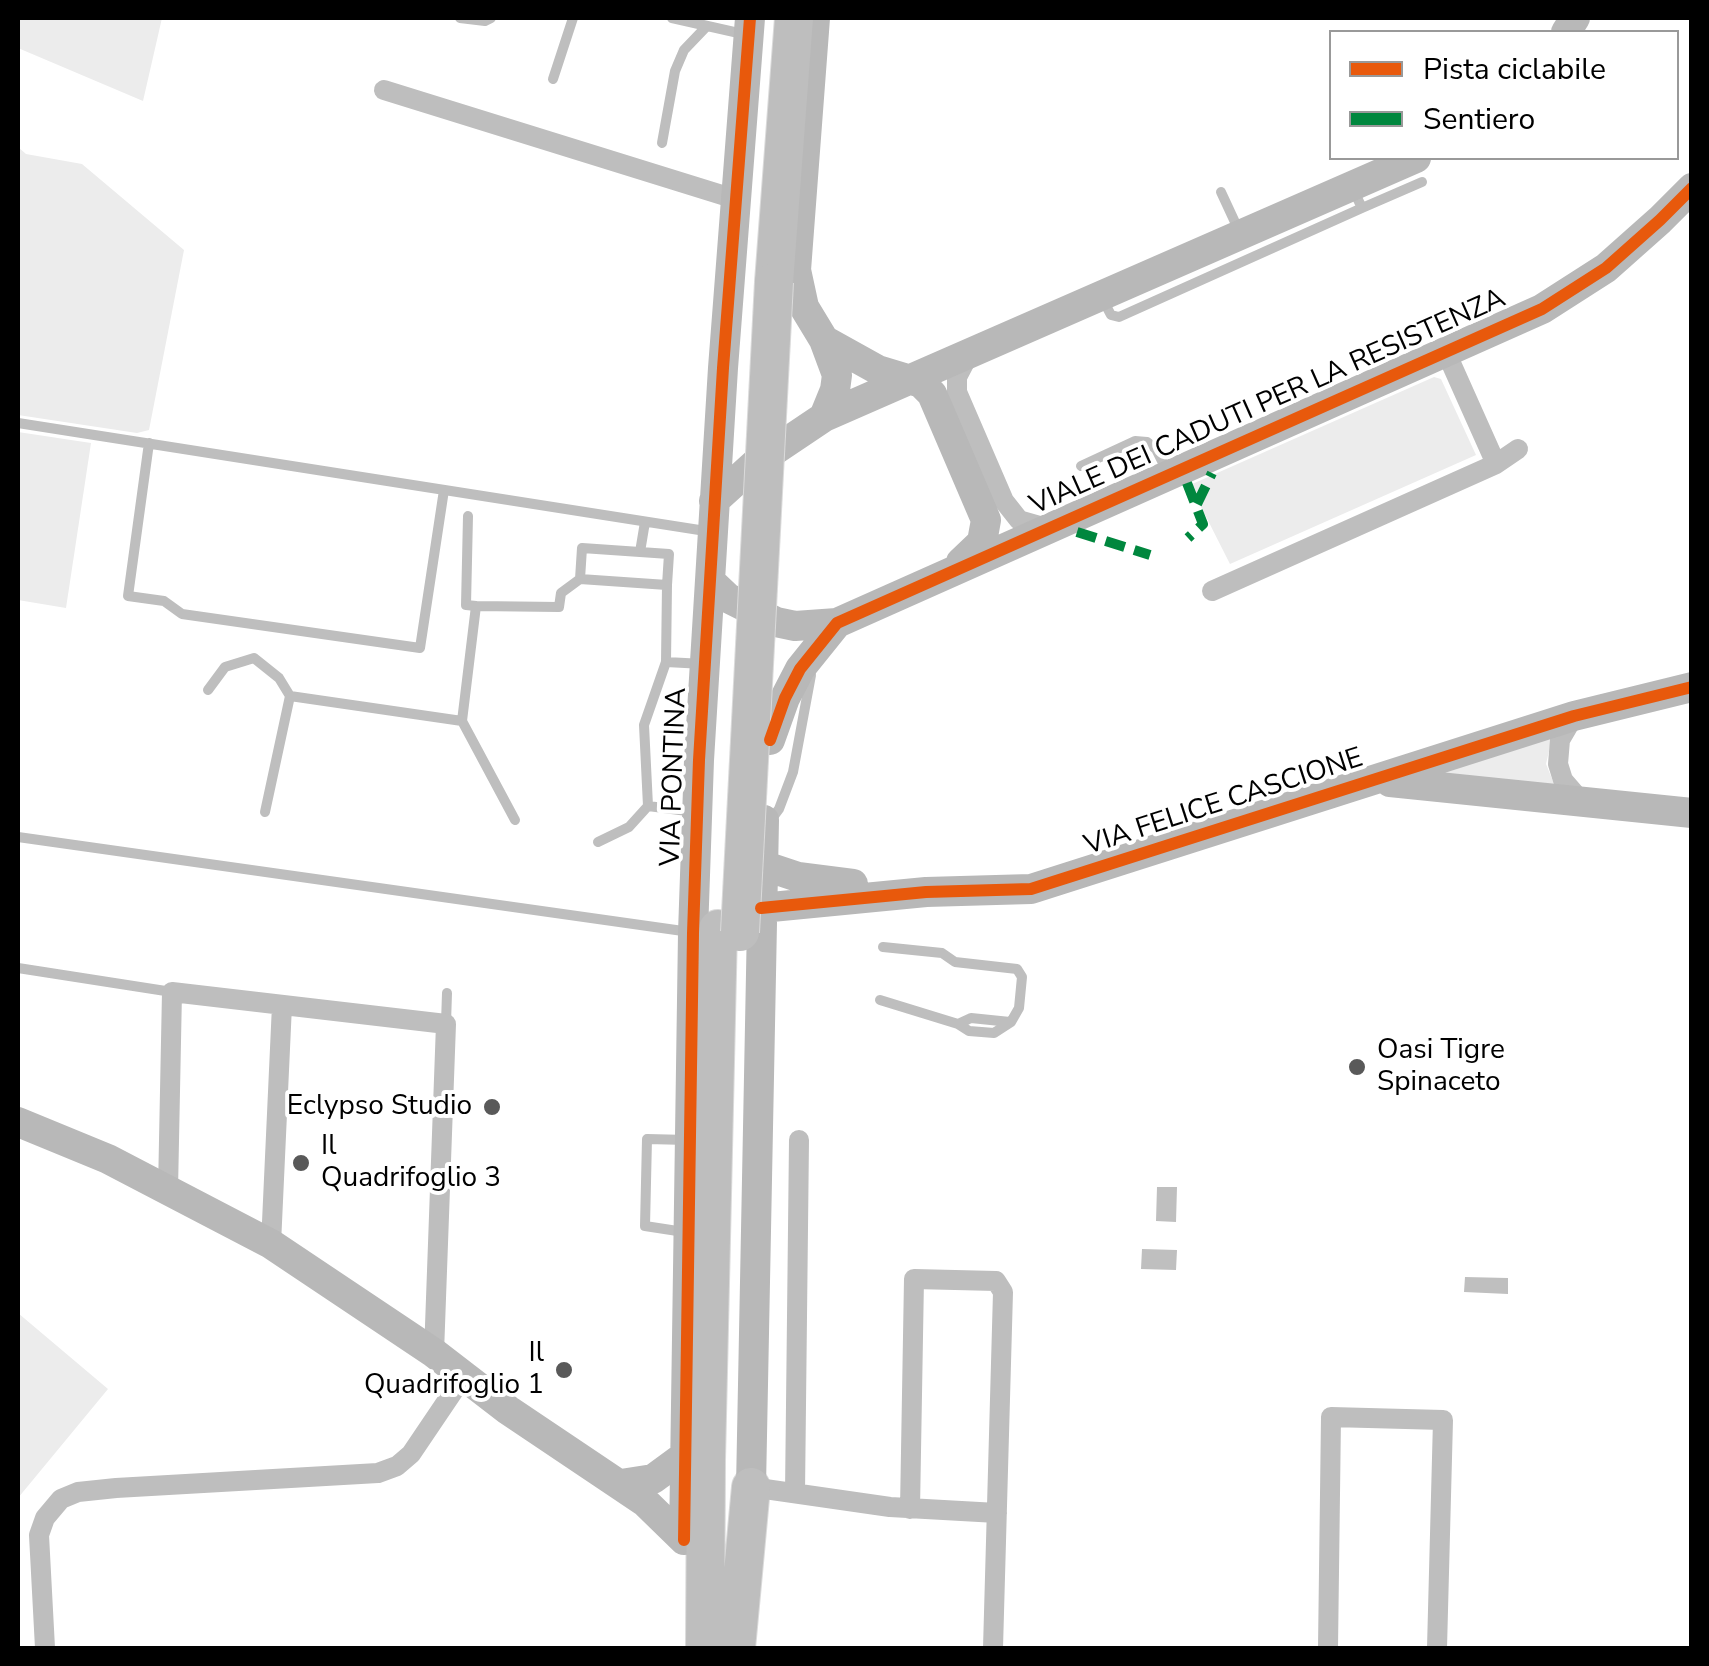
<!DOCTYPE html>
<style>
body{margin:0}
#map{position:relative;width:1709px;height:1666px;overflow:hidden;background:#fff;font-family:"Nunito Sans",sans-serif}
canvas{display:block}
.frame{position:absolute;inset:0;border:20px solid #000;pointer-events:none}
.legend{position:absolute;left:1329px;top:30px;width:350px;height:130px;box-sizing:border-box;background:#fff;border:2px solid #999;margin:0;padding:12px 18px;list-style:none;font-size:30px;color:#000}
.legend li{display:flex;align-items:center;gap:20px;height:50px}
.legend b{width:50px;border:2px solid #999}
</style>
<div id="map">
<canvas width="1709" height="1666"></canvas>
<div class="frame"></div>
<ul class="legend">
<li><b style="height:12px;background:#e8590c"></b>Pista ciclabile</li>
<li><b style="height:12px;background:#00873e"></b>Sentiero</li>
</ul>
</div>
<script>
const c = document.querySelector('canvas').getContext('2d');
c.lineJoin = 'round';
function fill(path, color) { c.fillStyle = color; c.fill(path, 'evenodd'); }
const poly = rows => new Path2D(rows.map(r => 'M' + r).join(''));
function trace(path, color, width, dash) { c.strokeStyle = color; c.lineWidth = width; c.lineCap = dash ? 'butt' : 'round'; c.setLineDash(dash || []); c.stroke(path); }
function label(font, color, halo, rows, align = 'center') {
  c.font = font + ' "Nunito Sans",sans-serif'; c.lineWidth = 8; c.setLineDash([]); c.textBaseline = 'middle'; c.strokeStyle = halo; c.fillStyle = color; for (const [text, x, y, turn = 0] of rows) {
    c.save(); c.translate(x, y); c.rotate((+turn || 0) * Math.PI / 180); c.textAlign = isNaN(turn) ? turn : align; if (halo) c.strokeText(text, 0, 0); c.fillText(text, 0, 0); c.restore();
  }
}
const green = poly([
 [18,18,162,18,143,101,18,48],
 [18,147,26,154,82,164,184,250,149,430,137,433,18,415],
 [1434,377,1441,379,1476,455,1230,564,1190,485],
 [18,432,91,443,66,608,18,600],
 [1552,738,1546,764,1555,786,1440,776,1439,771],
 [18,1313,108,1389,18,1498]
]);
const water = poly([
 [1157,1187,1177,1187,1176,1222,1156,1221],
 [1142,1249,1177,1250,1176,1270,1141,1269],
 [1465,1277,1508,1278,1508,1294,1464,1292]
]);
const lane = poly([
 [460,18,485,21,491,18],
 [672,18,743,34],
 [553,79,573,18],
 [662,143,675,71,684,50,706,27],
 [1221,192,1240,233],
 [1362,208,1422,182],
 [1102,298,1111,315,1119,317,1362,208,1352,187],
 [18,423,712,532],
 [149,443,128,596,164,601,182,614,420,648,444,490],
 [1081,466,1135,441,1147,442,1156,449,1168,473],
 [468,516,466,605,476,606],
 [640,552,645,522],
 [580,579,582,548,669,554,667,585],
 [208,690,225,667,254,658,279,678,290,696],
 [265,812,290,696,462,721],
 [695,812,648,806,644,725,666,662,704,664],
 [515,820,462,721,476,606,559,607,561,593,580,579,667,585,666,662],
 [770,821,779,809,793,772,811,675],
 [18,837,690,932],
 [598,842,629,827,648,806],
 [18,968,172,992],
 [880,1000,958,1024,969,1031,994,1033,1011,1022,1019,1008,1022,977,1017,969,955,962,942,953,883,947],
 [446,1023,447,993],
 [958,1024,971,1018,1010,1022],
 [684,1232,645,1226,647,1139,688,1140]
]);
const street = poly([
 [384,90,735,199],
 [1446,352,1496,464],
 [969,354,957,377,957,392,1004,501,1019,520,1047,528],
 [1212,591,1496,464,1518,449],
 [1574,716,1560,740,1558,764,1563,780,1582,802],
 [168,1190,172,992,446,1024,434,1353],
 [271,1244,282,1005],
 [751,1487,890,1507,997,1513],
 [795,1493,799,1140],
 [910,1509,914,1279,996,1281,1003,1292,993,1648],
 [45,1648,39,1535,45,1518,61,1499,78,1492,116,1488,378,1473,397,1466,411,1454,463,1377],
 [1328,1648,1331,1417,1443,1420,1437,1648]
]);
const secondary = poly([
 [815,18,796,270,804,307,824,340,837,375,835,390,824,417],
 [1566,32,1575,18],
 [824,340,878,370,921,383,932,394,986,520,982,542,961,562],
 [714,501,757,462,824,417,1416,158],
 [710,581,728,598,776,622,795,626,837,623],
 [770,740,785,698,800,669,837,623,1542,309,1606,268,1660,220,1692,188],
 [1390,782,1692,813],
 [762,865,798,877,853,884],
 [761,908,926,892,1031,889,1574,716,1692,687],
 [18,1122,108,1159,271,1244,434,1353,508,1410,645,1502,684,1540],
 [621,1484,653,1479,683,1457],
 [751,1487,764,820],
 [684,1540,693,933,699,760,723,368,750,18]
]);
const highway = poly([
 [774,282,794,18],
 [705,1648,706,1460,718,929],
 [736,1648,751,1487]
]);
const highwayBridge = poly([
 [740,932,774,282]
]);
const quiet = poly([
 [1187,483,1203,524,1188,538],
 [1197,504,1212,473],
 [1077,532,1150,555]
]);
const cycleway = poly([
 [770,740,785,698,800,669,837,623,1542,309,1606,268,1660,220,1692,188],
 [761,908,926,892,1031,889,1574,716,1692,687],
 [684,1540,693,933,699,760,723,368,750,18]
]);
const markers = [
 [1357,1067,10,"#595959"],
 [492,1107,10,"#595959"],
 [301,1163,10,"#595959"],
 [564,1370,10,"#595959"]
];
const streetNames = [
 ["VIALE DEI CADUTI PER LA RESISTENZA",1268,403,-24],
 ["VIA PONTINA",675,777,-88],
 ["VIA FELICE CASCIONE",1224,803,-18]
];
const poiNames = [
 ["Oasi Tigre",1377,1051],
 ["Spinaceto",1377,1083],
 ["Eclypso Studio",472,1107,"right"],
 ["Il",321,1147],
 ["Quadrifoglio 3",321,1179],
 ["Il",544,1354,"right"],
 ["Quadrifoglio 1",544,1386,"right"]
];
fill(green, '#ececec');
fill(water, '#bfbfbf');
trace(highway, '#dbdbdb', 40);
trace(lane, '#bebebe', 10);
trace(street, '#bebebe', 20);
trace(secondary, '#b8b8b8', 30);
trace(highway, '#bebebe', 38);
trace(highwayBridge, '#dbdbdb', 40, []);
trace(highwayBridge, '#bebebe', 38);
trace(quiet, '#00873e', 10, [20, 10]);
trace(cycleway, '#e8590c', 12);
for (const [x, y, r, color] of markers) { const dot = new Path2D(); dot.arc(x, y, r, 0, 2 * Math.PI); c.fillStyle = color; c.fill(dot); trace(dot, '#fff', 4); }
label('28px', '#000', '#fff', streetNames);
label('28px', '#000', '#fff', poiNames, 'left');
</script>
